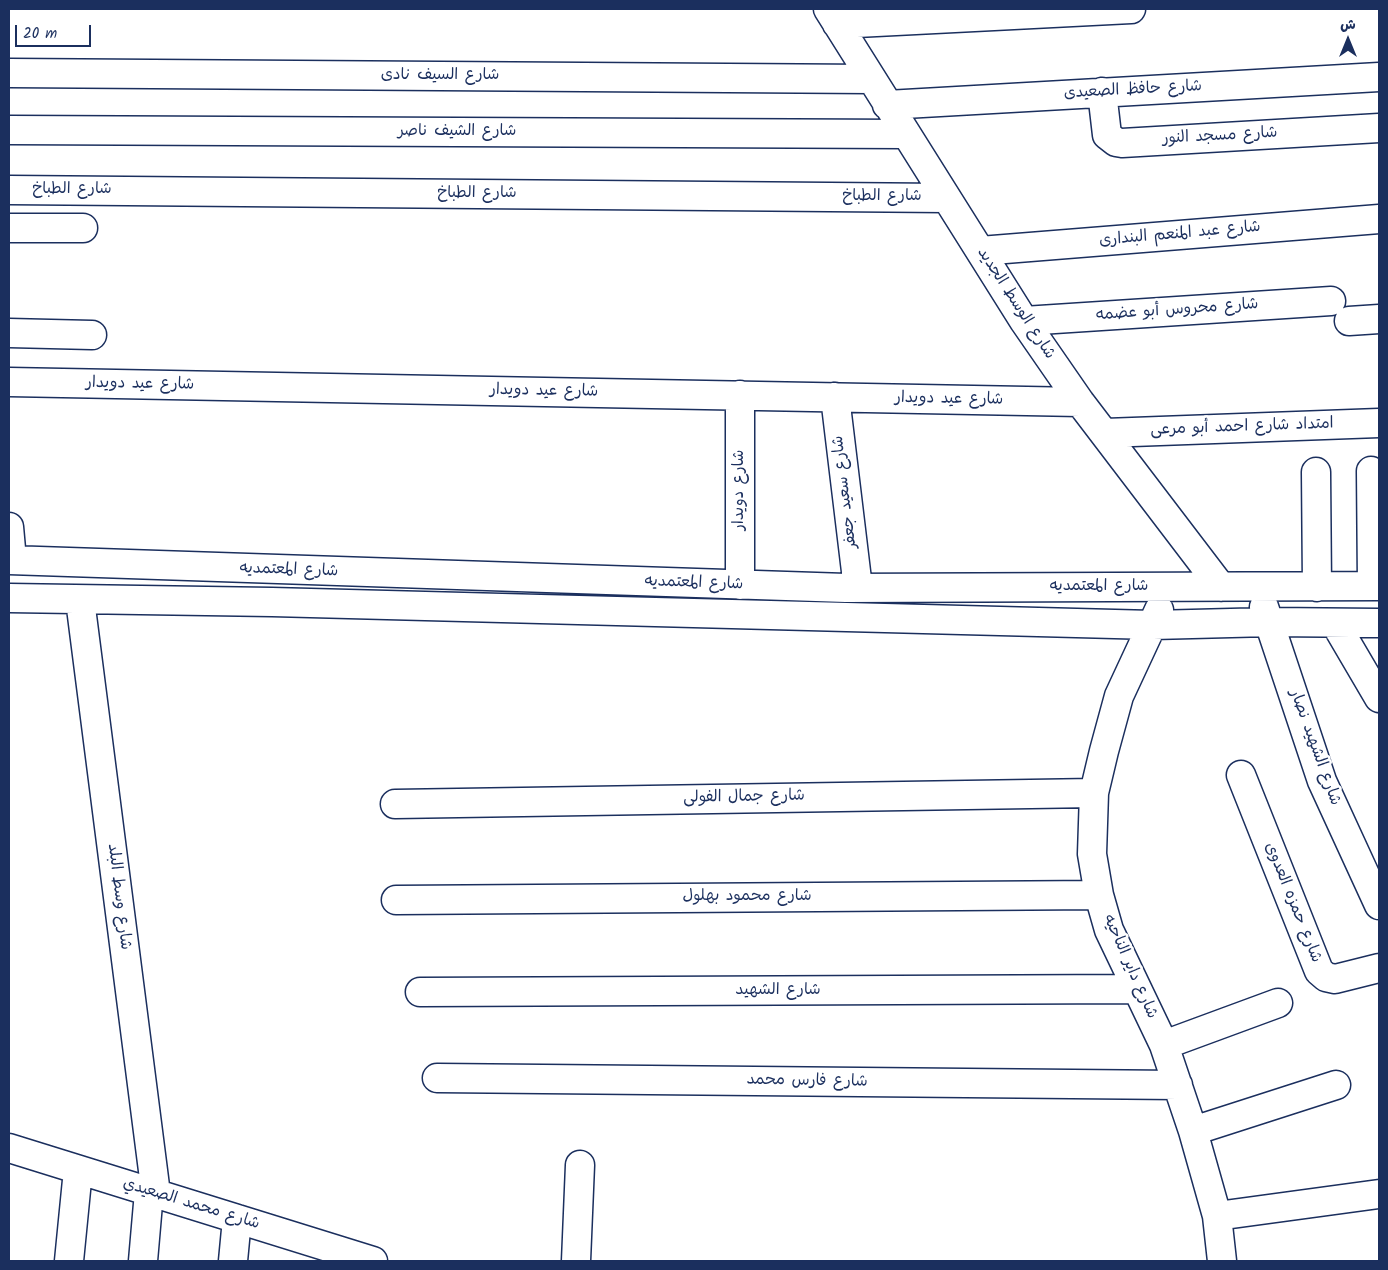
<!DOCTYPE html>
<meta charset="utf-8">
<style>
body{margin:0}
#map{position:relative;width:1388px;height:1270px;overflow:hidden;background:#fff;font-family:Kalam,"Playpen Sans Arabic",sans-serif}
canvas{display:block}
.frame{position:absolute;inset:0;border:10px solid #1b2f5e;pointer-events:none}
.north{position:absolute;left:1323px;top:15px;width:50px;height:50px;-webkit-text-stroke:4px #fff;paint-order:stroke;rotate:0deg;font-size:14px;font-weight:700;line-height:20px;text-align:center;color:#1b2f5e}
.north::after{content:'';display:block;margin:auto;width:18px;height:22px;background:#1b2f5e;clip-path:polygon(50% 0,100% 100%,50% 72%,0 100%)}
.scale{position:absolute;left:15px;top:25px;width:76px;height:22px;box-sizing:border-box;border:2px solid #1b2f5e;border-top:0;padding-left:6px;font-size:15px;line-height:18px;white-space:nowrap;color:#1b2f5e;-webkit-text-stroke:4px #fff;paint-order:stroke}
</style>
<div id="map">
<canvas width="1388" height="1270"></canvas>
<div class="frame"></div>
<div class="north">ش</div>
<div class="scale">20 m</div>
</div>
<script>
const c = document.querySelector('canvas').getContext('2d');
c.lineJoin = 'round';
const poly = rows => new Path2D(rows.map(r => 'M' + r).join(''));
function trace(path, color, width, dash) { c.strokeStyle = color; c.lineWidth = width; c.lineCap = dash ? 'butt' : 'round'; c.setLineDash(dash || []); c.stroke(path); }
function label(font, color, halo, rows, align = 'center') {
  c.font = font + ' Kalam,"Playpen Sans Arabic",sans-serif'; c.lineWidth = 5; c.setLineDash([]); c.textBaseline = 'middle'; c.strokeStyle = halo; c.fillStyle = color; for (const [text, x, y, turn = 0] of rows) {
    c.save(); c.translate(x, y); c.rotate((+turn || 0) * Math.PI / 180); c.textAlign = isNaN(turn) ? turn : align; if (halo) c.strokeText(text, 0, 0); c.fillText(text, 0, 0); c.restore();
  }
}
const minor = poly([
 [828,9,1024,321,1080,402,1221,587],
 [837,24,1131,9],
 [9,73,871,79],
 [1102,92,1107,135,1116,142,1122,143,1379,128],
 [887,105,1379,77],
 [9,130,905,134],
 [9,190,946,198],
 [9,228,83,228],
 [980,251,1379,219],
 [1024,321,1331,301],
 [1349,321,1379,319],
 [9,333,92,335],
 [9,382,1080,402],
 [740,395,740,585],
 [835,397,858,588],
 [1105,433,1379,423],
 [1371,471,1372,586],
 [1316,472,1317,587],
 [9,527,12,560],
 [9,560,846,588,1379,586],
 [9,598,272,602,1153,625,1270,622,1379,623],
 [80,600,156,1194],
 [1264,607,1322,781,1379,905],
 [1159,610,1119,696,1104,751,1094,793,1092,854,1099,895,1109,930,1164,1045,1193,1131,1217,1216,1222,1261],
 [1335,623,1379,698],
 [1241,775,1319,971,1326,977,1335,979,1379,968],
 [395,804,1094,793],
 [396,900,1099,895],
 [420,992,1137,989],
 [1164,1045,1278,1003],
 [437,1078,1178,1085],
 [1193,1131,1336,1085],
 [9,1148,373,1261],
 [1217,1216,1379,1194],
 [69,1261,78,1170],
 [143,1261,149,1192],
 [233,1261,237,1219],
 [576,1261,580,1165]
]);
const streetNames = [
 ["شارع السيف نادى",440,76],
 ["شارع حافظ الصعيدى",1133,91,-3],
 ["شارع الشيف ناصر",457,132],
 ["شارع مسجد النور",1220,137,-3],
 ["شارع الطباخ",72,190],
 ["شارع الطباخ",477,194],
 ["شارع الطباخ",882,197],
 ["شارع عبد المنعم البندارى",1180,235,-5],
 ["شارع الوسط الجديد",1015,304,57],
 ["شارع محروس أبو عضمه",1177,311,-4],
 ["شارع عيد دويدار",140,385,1],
 ["شارع عيد دويدار",544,392,1],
 ["شارع عيد دويدار",949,400,1],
 ["امتداد شارع احمد أبو مرعى",1242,428,-2],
 ["شارع دويدار",740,490,-90],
 ["شارع سعيد جعفر",846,492,-97],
 ["شارع المعتمديه",289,571,2],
 ["شارع المعتمديه",694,584,2],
 ["شارع المعتمديه",1099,587],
 ["شارع الشهيد نصار",1314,748,70],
 ["شارع جمال الفولى",744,798,-1],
 ["شارع وسط البلد",118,897,83],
 ["شارع محمود بهلول",747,897],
 ["شارع حمزه العدوى",1292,903,68],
 ["شارع داير الناحيه",1129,967,66],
 ["شارع الشهيد",778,991],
 ["شارع فارس محمد",807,1082,1],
 ["شارع محمد الصعيدي",191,1205,17]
];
trace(minor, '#1b2f5e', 31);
trace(minor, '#fff', 28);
label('16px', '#1b2f5e', '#fff', streetNames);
</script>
